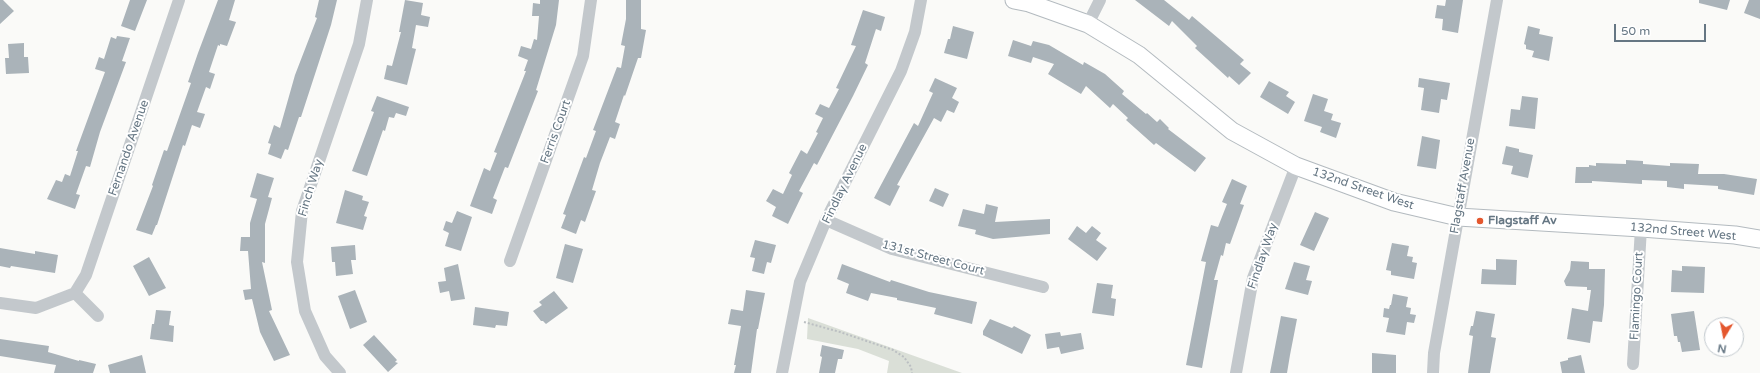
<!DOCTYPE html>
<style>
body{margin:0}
#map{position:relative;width:1760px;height:373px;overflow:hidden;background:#fafaf8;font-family:"Varela Round",sans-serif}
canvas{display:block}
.north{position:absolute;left:1704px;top:317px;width:40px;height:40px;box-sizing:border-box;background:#fff;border:1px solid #c1c8cd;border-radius:50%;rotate:190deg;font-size:11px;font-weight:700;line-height:16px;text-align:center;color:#657683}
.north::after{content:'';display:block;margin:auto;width:14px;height:18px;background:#e4572e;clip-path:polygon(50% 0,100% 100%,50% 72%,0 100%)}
.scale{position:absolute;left:1614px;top:24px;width:92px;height:18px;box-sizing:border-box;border:2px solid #657683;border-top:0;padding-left:5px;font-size:12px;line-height:14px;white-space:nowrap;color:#657683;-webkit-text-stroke:3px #fff;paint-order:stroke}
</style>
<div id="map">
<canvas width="1760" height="373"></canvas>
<div class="north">N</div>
<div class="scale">50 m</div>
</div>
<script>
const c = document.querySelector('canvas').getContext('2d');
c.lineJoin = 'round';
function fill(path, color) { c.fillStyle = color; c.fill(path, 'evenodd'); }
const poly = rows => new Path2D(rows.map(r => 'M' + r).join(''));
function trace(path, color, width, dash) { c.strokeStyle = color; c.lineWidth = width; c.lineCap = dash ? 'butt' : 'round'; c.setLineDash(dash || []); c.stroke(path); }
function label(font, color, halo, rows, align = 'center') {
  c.font = font + ' "Varela Round",sans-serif'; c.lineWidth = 4; c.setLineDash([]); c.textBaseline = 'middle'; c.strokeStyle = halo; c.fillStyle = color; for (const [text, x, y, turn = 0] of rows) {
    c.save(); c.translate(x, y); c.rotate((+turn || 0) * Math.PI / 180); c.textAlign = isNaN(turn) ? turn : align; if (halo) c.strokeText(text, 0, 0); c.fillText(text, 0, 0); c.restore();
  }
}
const green = poly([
 [808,318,962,373,887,373,889,361,858,349,807,339]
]);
const building = poly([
 [0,0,3,0,14,11,0,24],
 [130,0,147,0,135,31,121,26],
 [218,0,235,0,229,20,236,22,227,46,220,44,220,46,218,45,209,72,215,74,210,89,206,87,197,112,205,114,200,128,192,125,185,146,183,145,157,225,156,225,152,235,136,230,153,186,152,185,164,150,167,151,191,83,188,82,198,53],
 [319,0,337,0,331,25,301,117,299,117,288,150,285,149,281,159,268,154,271,144,268,143,274,125,280,128,295,75,317,18,315,17],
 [405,0,423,3,421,15,430,17,428,27,416,25,412,48,416,49,407,85,384,79,387,65,392,66,401,32,399,32],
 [540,0,559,0,556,25,536,90,538,91,508,168,505,167,493,198,497,200,492,214,470,206,484,168,490,171,497,153,494,152,526,71,524,71,528,60,518,56,521,46,531,49,534,39,537,40,539,16,532,16,533,3,540,4],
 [626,0,641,0,641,29,646,30,641,58,638,58,625,96,624,95,615,122,620,124,615,139,610,137,600,163,592,190,596,191,585,222,581,220,576,234,561,228,566,215,563,214,584,157,586,158,596,131,593,130,617,67,621,68,625,46,621,45,626,19],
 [1135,0,1164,0,1189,20,1192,16,1244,60,1240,64,1251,73,1239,85,1229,76,1228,78,1195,48,1197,46,1172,21,1169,26],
 [1446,0,1463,0,1458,33,1442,30,1443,19,1435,18,1437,5,1445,6],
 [1699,0,1730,0,1727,10,1699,3],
 [1749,0,1760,0,1760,19,1744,13],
 [863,10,885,17,881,31,876,29,865,63,868,65,853,96,817,165,814,163,799,191,803,193,788,224,772,216,776,207,766,201,773,189,783,194,792,175,789,173,801,150,807,154,818,133,816,132,823,118,815,114,820,104,829,108,839,89,836,88,856,46,851,45],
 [953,26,974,32,967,59,944,53,948,39,950,39],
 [1528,26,1540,29,1539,34,1553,37,1549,61,1532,57,1534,51,1526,49,1526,45,1524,44],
 [117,36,130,38,122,61,126,62,100,132,90,167,86,166,76,194,80,195,75,209,47,199,56,180,62,182,65,174,70,176,78,151,76,151,105,72,95,69,99,57,104,59,111,37,116,39],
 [1013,40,1031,46,1033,41,1049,45,1083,65,1084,62,1105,74,1124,91,1122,94,1146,114,1147,113,1157,122,1160,119,1169,128,1168,129,1206,158,1195,172,1156,143,1154,145,1126,120,1128,118,1113,104,1110,108,1086,86,1081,94,1048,74,1054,64,1033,57,1031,63,1008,56],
 [24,43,24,57,28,57,29,73,6,74,5,58,9,58,8,44],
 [935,78,957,88,952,98,959,102,954,113,947,110,941,122,934,118,897,185,900,186,890,206,874,198,914,123,918,126,933,93,929,91],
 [1419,78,1450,83,1447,100,1441,99,1439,113,1421,110,1424,88,1418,87],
 [1269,81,1289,92,1286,96,1295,102,1288,114,1260,97],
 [1313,94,1328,99,1324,111,1333,114,1331,120,1341,123,1336,138,1320,132,1322,127,1304,121],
 [377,96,409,107,406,116,396,113,394,118,389,117,385,131,383,130,367,176,352,171,374,112,371,111],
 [1522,96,1538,98,1535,129,1509,126,1511,109,1520,110],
 [1422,136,1440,140,1436,169,1417,166],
 [1506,146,1519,149,1519,152,1533,155,1528,178,1511,174,1513,166,1502,164],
 [1626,160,1643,161,1643,164,1670,166,1670,163,1699,164,1698,174,1724,174,1757,179,1754,195,1718,189,1718,186,1684,184,1684,189,1667,187,1667,181,1642,180,1642,184,1592,181,1592,183,1575,183,1576,167,1589,167,1589,165,1596,166,1596,163,1626,164],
 [257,173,274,178,268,197,272,198,265,224,265,263,262,262,272,310,269,311,290,355,274,361,260,332,252,299,245,300,243,290,251,289,248,251,240,251,241,237,250,237,250,223,257,199,250,197],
 [1232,179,1247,186,1240,204,1244,205,1230,244,1226,243,1223,256,1221,255,1214,280,1218,280,1202,368,1186,365,1206,262,1201,261,1211,225,1218,227,1227,204,1222,202],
 [935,188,949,194,943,207,929,201],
 [345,190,363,196,362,200,369,202,364,216,367,217,363,230,336,223],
 [986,204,998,207,995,222,1050,219,1050,234,993,239,975,234,976,230,958,226,963,209,984,214],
 [457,211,472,217,461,251,445,246,449,233,443,230,446,221,452,223],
 [1315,212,1329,218,1314,251,1300,245],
 [1077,226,1086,233,1092,226,1101,233,1096,240,1107,248,1097,261,1068,239],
 [755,240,776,245,771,263,767,262,764,274,752,271,755,258,750,257],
 [1392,243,1409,246,1407,256,1413,257,1412,262,1417,263,1414,279,1391,275,1391,271,1386,270],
 [565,244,583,249,573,283,556,278],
 [355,245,356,260,351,260,353,274,336,276,335,262,332,262,331,247],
 [0,248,35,254,35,251,58,255,55,273,11,266,10,268,0,266],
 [149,257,166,288,149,296,133,266],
 [1496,259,1517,260,1516,285,1481,284,1482,269,1496,270],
 [1571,261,1589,262,1589,269,1605,269,1604,305,1602,322,1593,321,1590,343,1567,339,1572,308,1588,311,1591,290,1587,290,1587,287,1566,286,1564,281,1570,270],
 [1294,262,1310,266,1306,280,1312,281,1308,295,1285,289],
 [458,264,465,299,451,301,449,291,440,293,438,282,446,281,444,268],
 [842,264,890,282,891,280,929,292,977,302,972,324,934,314,936,308,897,300,897,298,871,293,868,301,846,293,849,284,837,279],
 [1682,266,1705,267,1704,293,1671,292,1672,270,1682,271],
 [1097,283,1113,285,1111,298,1116,299,1114,316,1092,313],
 [355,290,367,322,350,329,338,296],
 [746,290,765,293,758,329,757,329,751,373,734,373,736,365,734,365,741,326,728,324,731,309,743,311],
 [554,291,568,308,546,324,543,321,541,321,533,311,542,305,539,302],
 [1393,294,1408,297,1406,307,1411,308,1410,314,1416,315,1414,323,1407,322,1405,335,1386,332,1389,318,1383,317,1384,308,1389,309,1390,305,1391,305],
 [475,307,509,312,507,326,496,325,495,328,473,325],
 [156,310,171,311,169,325,174,326,173,342,150,339,152,324,154,324],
 [1476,311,1495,314,1491,337,1496,338,1490,373,1468,373,1473,336,1469,335,1471,326,1473,326],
 [1694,311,1700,350,1682,352,1680,342,1678,342,1677,336,1674,336,1671,314],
 [1281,316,1297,319,1290,355,1287,373,1270,373],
 [990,319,1012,328,1014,326,1031,335,1022,354,983,335,983,331],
 [1060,332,1061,336,1081,333,1084,349,1061,354,1059,347,1047,349,1045,334],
 [374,335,397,360,395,362,398,363,388,372,363,345],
 [0,339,49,346,48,352,79,361,79,360,96,364,93,373,54,373,56,365,0,356],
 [822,345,844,350,842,359,838,359,835,373,819,373,822,357,820,356],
 [1372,353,1396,355,1396,373,1372,373],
 [142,355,146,373,110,373,108,365],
 [1581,355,1585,373,1562,373,1560,362,1568,360,1568,358]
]);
const path = poly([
 [804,322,840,332,893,350,904,357,911,367,912,373]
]);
const street = poly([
 [1088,24,1100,0],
 [826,220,892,249,1043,287],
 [510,261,583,56,591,0],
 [75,293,86,275,179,0],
 [75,293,98,316],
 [0,303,36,308,75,293],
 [1633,364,1641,228],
 [340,373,325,356,305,311,297,262,302,211,359,44,367,0],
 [782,373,800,282,826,220,901,71,915,32,921,0],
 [1236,373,1253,278,1296,166],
 [1433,373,1434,353,1497,0]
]);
const secondary = poly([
 [1014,0,1029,3,1088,24,1139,55,1232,131,1296,166,1394,202,1458,217,1641,228,1735,235,1760,239]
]);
const markers = [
 [1480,221,4,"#e4572e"]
];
const streetNames = [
 ["Ferris Court",556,132,-70],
 ["Fernando Avenue",129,148,-71],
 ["Findlay Avenue",845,184,-64],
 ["Flagstaff Avenue",1463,186,-80],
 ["Finch Way",311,188,-73],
 ["132nd Street West",1363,189,19],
 ["132nd Street West",1683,232,5],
 ["Findlay Way",1263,256,-71],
 ["131st Street Court",933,258,15],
 ["Flamingo Court",1637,296,-87]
];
const poiNames = [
 ["Flagstaff Av",1488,221]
];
fill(green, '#dadfd7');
fill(building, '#aab3b9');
trace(secondary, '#b3babf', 19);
trace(path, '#bbbfc2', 2, [2, 2]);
trace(street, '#c3c8cc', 12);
trace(secondary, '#fff', 17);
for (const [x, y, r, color] of markers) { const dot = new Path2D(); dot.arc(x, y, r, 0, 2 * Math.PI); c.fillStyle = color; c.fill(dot); trace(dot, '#fff', 1.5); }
label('12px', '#657683', '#fff', streetNames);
label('bold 12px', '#657683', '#fff', poiNames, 'left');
</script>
